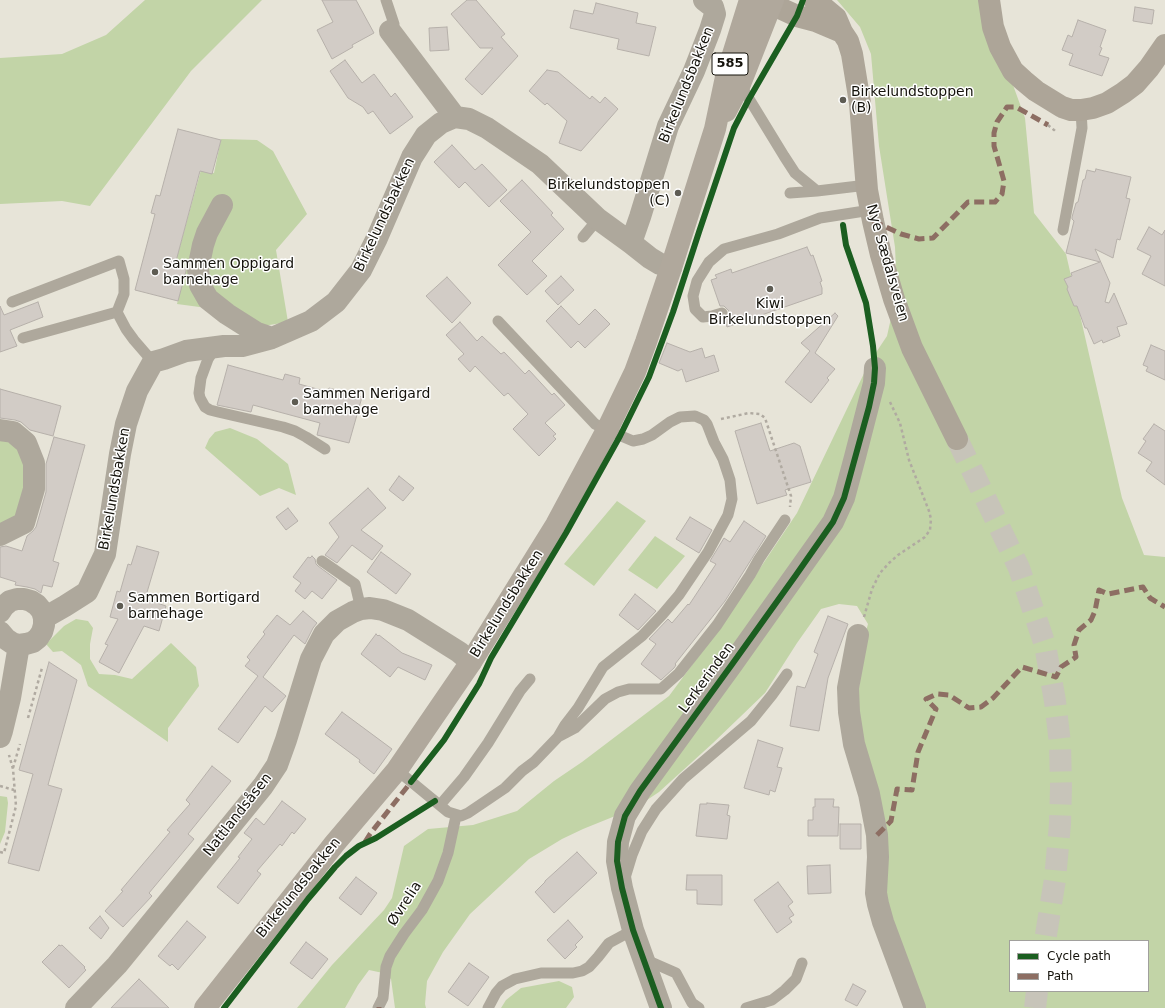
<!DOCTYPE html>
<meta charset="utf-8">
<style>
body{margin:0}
#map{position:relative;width:1165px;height:1008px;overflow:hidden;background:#e7e4d8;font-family:"DejaVu Sans",sans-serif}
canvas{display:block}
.legend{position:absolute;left:1009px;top:940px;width:140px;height:52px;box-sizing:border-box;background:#fff;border:1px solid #a1a09d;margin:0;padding:5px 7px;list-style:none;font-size:12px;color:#14120b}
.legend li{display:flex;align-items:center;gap:8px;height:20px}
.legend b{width:20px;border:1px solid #a1a09d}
</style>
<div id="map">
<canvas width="1165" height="1008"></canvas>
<ul class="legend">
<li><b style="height:5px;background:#1b5e20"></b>Cycle path</li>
<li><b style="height:5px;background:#8d6e63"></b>Path</li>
</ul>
</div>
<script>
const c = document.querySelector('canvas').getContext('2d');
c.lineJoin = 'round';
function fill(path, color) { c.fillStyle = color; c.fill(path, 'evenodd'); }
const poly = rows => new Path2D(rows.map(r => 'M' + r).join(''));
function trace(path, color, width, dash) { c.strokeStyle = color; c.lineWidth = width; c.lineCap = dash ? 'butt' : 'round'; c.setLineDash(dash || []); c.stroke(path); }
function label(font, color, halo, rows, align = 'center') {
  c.font = font + ' "DejaVu Sans",sans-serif'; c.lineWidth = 3; c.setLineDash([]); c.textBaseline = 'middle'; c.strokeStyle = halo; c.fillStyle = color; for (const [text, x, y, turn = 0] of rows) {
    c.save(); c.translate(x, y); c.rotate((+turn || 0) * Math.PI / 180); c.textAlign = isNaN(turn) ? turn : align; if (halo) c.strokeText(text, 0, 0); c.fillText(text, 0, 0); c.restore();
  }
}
const green = poly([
 [145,0,262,0,191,71,90,206,62,201,0,204,0,58,62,54,106,35],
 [837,0,982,0,1025,118,1034,213,1066,254,1122,498,1144,555,1165,557,1165,1008,908,1008,855,723,865,635,868,624,857,606,839,604,821,609,797,643,765,693,713,743,659,792,635,808,583,829,562,839,529,859,470,914,443,952,427,981,425,1004,426,1008,395,1008,391,979,383,973,369,970,358,985,345,1008,297,1008,332,965,384,910,392,898,404,846,428,829,473,825,517,811,554,781,582,762,669,696,724,622,797,513,869,363,887,336,897,291,895,247,879,146,871,54,860,27],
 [1010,941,1148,941,1148,991,1010,991],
 [221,139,257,140,273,151,307,214,276,250,288,322,263,326,207,308,177,304,186,267,175,264,201,170,214,173],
 [230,428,257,439,288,464,296,495,279,488,260,496,205,448,209,439,215,432],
 [0,435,21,448,28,471,21,518,0,530],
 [617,501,646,521,594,586,564,564],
 [655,536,685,556,657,589,628,570],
 [76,619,88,621,93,628,90,644,90,659,99,674,115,675,132,679,171,643,196,667,199,686,168,728,168,742,88,686,81,665,62,651,53,652,46,644,64,626],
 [0,796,7,797,8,803,5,832,0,844],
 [559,981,572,987,574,997,566,1008,501,1008,506,1000,521,988]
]);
const building = poly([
 [322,0,356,0,374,33,352,45,353,47,332,59,317,30,333,22,322,0],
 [467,0,476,0,505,34,501,37,518,56,482,95,465,79,493,48,480,48,451,14,467,0],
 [596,3,638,13,636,23,656,27,649,56,617,49,619,39,570,28,574,10,593,14,596,3],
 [1135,7,1154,10,1152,24,1133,21,1135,7],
 [1078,20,1106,30,1100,47,1102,48,1099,55,1109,58,1102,76,1069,65,1073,54,1062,50,1068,35,1072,37,1078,20],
 [447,27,449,50,430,51,429,28,447,27],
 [345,60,362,83,374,74,391,97,395,93,413,117,390,134,373,111,368,114,363,107,348,98,330,71,345,60],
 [547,70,558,72,590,99,592,96,600,103,605,97,618,109,581,151,559,143,567,121,547,103,545,105,529,91,547,70],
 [178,129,221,140,212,174,200,171,175,265,186,268,186,271,178,301,135,290,155,214,151,213,156,195,160,196,178,129],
 [452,145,475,170,482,164,507,190,489,207,465,182,459,188,434,162,452,145],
 [1096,169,1131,177,1126,198,1130,199,1120,240,1117,239,1113,258,1095,249,1110,283,1105,302,1109,303,1114,293,1127,324,1117,327,1120,336,1103,343,1102,340,1094,344,1087,328,1085,328,1077,306,1074,306,1067,289,1068,287,1064,279,1072,276,1071,273,1100,262,1066,253,1074,221,1072,219,1072,217,1076,203,1078,202,1083,180,1085,179,1087,170,1095,172,1096,169],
 [522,180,553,213,551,215,564,229,532,261,547,276,527,295,498,265,531,232,500,201,522,180],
 [1149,227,1162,235,1165,230,1165,286,1142,274,1151,256,1137,249,1149,227],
 [807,247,811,256,813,255,822,281,820,282,822,288,822,294,727,327,725,319,729,315,729,311,724,306,720,306,711,280,717,278,715,275,731,269,732,273,807,247],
 [561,276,574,290,558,305,545,291,561,276],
 [447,277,471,303,452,323,426,296,447,277],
 [38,302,43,317,10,330,17,346,0,352,0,306,4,315,38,302],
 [561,306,579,325,595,309,610,324,585,348,578,341,571,348,546,321,561,306],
 [835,313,838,316,815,353,835,369,827,378,829,380,811,403,785,382,810,351,801,343,835,313],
 [460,322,477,341,482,336,501,354,504,352,525,374,529,370,552,395,554,393,565,405,545,423,556,434,553,436,556,439,539,456,513,429,528,414,508,393,504,396,475,366,470,372,458,359,464,354,446,335,460,322],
 [667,343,690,352,702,348,705,358,714,355,719,371,686,382,682,369,678,371,659,363,667,343],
 [1151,345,1165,351,1165,380,1146,371,1148,367,1143,365,1151,345],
 [228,365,283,380,285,374,300,378,299,384,328,392,329,388,362,397,349,443,317,435,320,423,253,405,251,412,217,405,228,365],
 [0,389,61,406,53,436,30,430,21,422,15,420,0,418,0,389],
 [761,423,770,451,794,443,800,446,811,482,785,490,787,495,757,504,735,431,761,423],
 [1154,424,1165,431,1165,485,1146,471,1152,462,1138,453,1146,441,1143,439,1154,424],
 [54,437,85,445,53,561,59,563,52,587,43,585,41,593,35,589,27,587,15,585,16,582,0,577,0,547,6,546,22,551,27,536,33,531,36,527,46,492,46,464,54,437],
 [399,476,414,488,403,501,389,490,399,476],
 [368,488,386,508,361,530,383,546,372,560,352,545,337,563,325,555,339,537,329,523,368,488],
 [288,508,298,521,286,530,276,517,288,508],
 [690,517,712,530,699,553,676,539,690,517],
 [744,521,766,536,725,601,675,664,676,665,674,668,661,680,641,664,656,644,649,639,668,619,672,623,688,604,689,605,716,564,710,561,724,538,730,542,744,521],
 [137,546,159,552,145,599,166,606,159,631,144,626,119,673,99,662,108,645,105,644,118,619,110,617,117,591,120,592,128,564,131,565,137,546],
 [381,552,411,574,396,594,367,572,381,552],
 [312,556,315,559,316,564,318,566,337,580,322,599,312,591,305,599,295,591,301,583,293,577,308,557,310,558,312,556],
 [635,594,656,611,638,630,619,615,635,594],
 [303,611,317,623,313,628,305,644,294,635,263,677,286,696,272,712,265,706,238,743,218,729,258,676,245,666,250,660,247,657,265,634,263,632,277,615,290,625,303,611],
 [828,616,848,624,828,678,819,731,790,726,797,686,805,688,818,654,814,652,828,616],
 [376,634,378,636,379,635,402,653,432,665,425,680,398,667,390,677,361,654,376,634],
 [49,662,77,680,48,785,62,789,39,871,8,863,33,774,19,770,49,662],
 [342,712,392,749,374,774,359,762,360,760,325,734,342,712],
 [758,740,783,748,777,767,782,768,775,792,770,790,769,795,744,788,758,740],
 [212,766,231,781,188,834,194,839,149,893,152,896,123,927,105,911,123,891,121,890,170,832,167,830,190,804,186,800,212,766],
 [815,799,834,799,833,807,839,807,838,836,808,836,808,820,813,820,813,807,815,807,815,799],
 [282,801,306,819,294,834,292,832,282,846,280,844,257,871,261,874,238,904,217,887,240,858,238,857,252,839,244,833,256,818,264,825,282,801],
 [707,803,729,805,727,815,730,816,727,839,696,836,700,804,707,804,707,803],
 [840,824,861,824,861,849,840,849,840,824],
 [577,852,597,873,554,913,535,892,545,882,545,881,577,852],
 [830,865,831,893,808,894,807,866,830,865],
 [687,875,722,875,722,905,697,904,697,890,686,890,687,875],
 [356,877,377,893,361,915,339,898,356,877],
 [778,882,793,902,788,906,794,915,789,918,792,922,777,933,754,900,778,882],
 [100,916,109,928,101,939,89,928,100,916],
 [568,920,583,937,575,945,577,947,565,959,547,940,568,920],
 [187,921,206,937,178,970,172,964,170,966,158,956,187,921],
 [306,942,328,959,312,979,290,963,306,942],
 [59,945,60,946,62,945,85,967,84,968,86,970,69,988,42,962,59,945],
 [469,963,489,977,468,1006,448,992,469,963],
 [139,979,169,1008,111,1008,139,979],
 [853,984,866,991,857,1006,845,1000,853,984]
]);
const secondaryTunnel = poly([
 [957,439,1019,568,1045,645,1055,701,1060,743,1061,786,1060,824,1055,879,1045,941],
 [1035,1008,1037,991]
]);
const path = poly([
 [1048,125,1054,130,1056,127],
 [721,419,749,413,760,414,765,418,791,496,790,507],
 [864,617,872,589,880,573,889,563,898,555,925,537,930,530,931,519,929,511,909,460,900,423,890,402],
 [28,718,42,668],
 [441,744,447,735],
 [13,768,20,744],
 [0,786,14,790],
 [0,852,4,853,16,806,13,769,9,755]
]);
const lane = poly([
 [386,0,394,24,390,31],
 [740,84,784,156,795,173,817,191,867,185],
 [790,193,817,191],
 [1063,230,1082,128,1081,110],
 [583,237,598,219],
 [12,302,119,261,124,279,124,294,117,312],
 [722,313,712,316,703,317,695,309,693,296,697,281,709,262,724,249,778,234,820,218,871,210],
 [498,321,595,424,607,430,633,441,643,439,652,435,670,422,680,417,695,416,704,420,707,424,714,442,723,459,730,480,732,499,728,515,708,552,679,595,662,615,642,636,603,667,578,708,565,725,558,737],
 [23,338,117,312,126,329,134,340,153,362],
 [219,349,212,353,208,359,201,378,199,393,200,398,205,407,210,410,218,412,283,427,295,431,306,437,325,449],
 [322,561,355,584,361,609],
 [397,770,448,812,461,816,468,813,505,788,522,771,534,762,558,737,575,728,605,699,618,692,629,689,661,689,679,673,717,625,750,575,759,559,785,520],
 [440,805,464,777,488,743,520,691,530,679],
 [625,878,632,855,642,831,656,809,683,779,751,721,772,695,787,674],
 [644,959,676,973,692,1003,699,1008],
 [378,1008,383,998,386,967,390,956,404,934,422,910,438,881,448,853,456,816],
 [488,1008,496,993,502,986,515,979,541,973,573,973,582,971,589,967,598,957,609,943,633,930],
 [746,1008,772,1000,785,990,796,979,802,963]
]);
const street = poly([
 [390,31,455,117,469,119,487,128,540,164,598,219,631,243,650,258,660,264,671,268],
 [222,205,207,233,203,245,198,269,200,285,208,299,227,314,257,333,272,338],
 [631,243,640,217,668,126,694,71,710,30,715,14,713,7,704,0],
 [0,430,13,432,26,443,34,463,34,489,24,523,0,535],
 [0,612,4,606,10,601,17,599,24,599,31,601,37,605,42,611,44,618,44,625,42,632,38,638,33,642,26,644,19,645,12,643,6,639,0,632],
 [44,618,65,606,87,592,105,554,120,454,126,424,137,391,153,362,164,359,186,351,224,346,242,346,272,338,311,321,336,302,361,270,377,238,412,157,426,135,441,123,455,117],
 [858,635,848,688,849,712,854,744,869,794,877,835,878,857,876,893,878,904,883,922,915,1008],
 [0,737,2,731,10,698,19,645],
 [76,1008,117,965,263,786,277,765,286,740,311,659,324,634,337,621,353,612,361,609,370,608,383,610,408,620,459,652,471,662],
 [661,1008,633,930,622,888,617,861,618,842,625,816,640,791,733,663,833,522,844,498,855,457,874,383,875,368]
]);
const secondary = poly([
 [768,0,771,4,797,16,816,21,842,32],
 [814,0,823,7,836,18,842,32,848,41,852,54,860,103,867,190,873,221,881,255,894,299,912,348,957,439],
 [989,0,993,27,1000,47,1013,71,1024,81,1036,91,1062,107,1071,110,1081,110,1093,108,1107,103,1123,93,1135,84,1149,68,1165,45]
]);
const primary = poly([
 [726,111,740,84,773,0],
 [205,1008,335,843,397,770,471,662,556,525,607,430,635,372,646,342,671,268,715,129,726,77,750,0]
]);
const quiet = poly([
 [873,221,901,234,919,239,933,238,968,202,995,202,1002,194,1004,181,994,146,994,133,997,122,1007,107,1016,107,1048,125],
 [877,835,891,821,897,789,912,790,918,752,936,709,926,699,937,694,949,695,969,708,981,707,993,698,1022,667,1056,677,1061,667,1076,657,1074,645,1079,630,1091,620,1095,611,1099,590,1108,594,1143,587,1150,598,1165,607],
 [365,842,370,834,411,782],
 [379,1007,379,1008]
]);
const cycleway = poly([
 [411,782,444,740,479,684,491,658,566,533,620,436,649,377,673,312,699,232,734,128,749,99,797,16,803,0],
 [224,1008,308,899,335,867,346,856,359,846,376,838,435,801],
 [661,1008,633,930,622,888,617,861,618,842,625,816,640,791,733,663,796,575,833,522,844,498,869,407,874,383,875,368,873,346,866,303,846,245,843,225]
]);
const markers = [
 [843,100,4,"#5e5c53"],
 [678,193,4,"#5e5c53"],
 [155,272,4,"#5e5c53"],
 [770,289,4,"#5e5c53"],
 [295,402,4,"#5e5c53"],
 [120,606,4,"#5e5c53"]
];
const shields = [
 [730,64,36]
];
const shieldNames = [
 ["585",730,64]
];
const streetNames = [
 ["Birkelundsbakken",687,85,-68],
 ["Birkelundsbakken",385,215,-65],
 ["Nye Sædalsveien",887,263,74],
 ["Birkelundsbakken",115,489,-80],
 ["Birkelundsbakken",507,604,-58],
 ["Lerkerinden",707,678,-54],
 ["Nattlandsåsen",238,815,-52],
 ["Birkelundsbakken",299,888,-51],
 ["Øvrelia",405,904,-57]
];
const poiNames = [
 ["Birkelundstoppen",851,92],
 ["(B)",851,108],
 ["Birkelundstoppen",670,185,"right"],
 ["(C)",670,201,"right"],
 ["Sammen Oppigard",163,264],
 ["barnehage",163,280],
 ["Kiwi",770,304,"center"],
 ["Birkelundstoppen",770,320,"center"],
 ["Sammen Nerigard",303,394],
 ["barnehage",303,410],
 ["Sammen Bortigard",128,598],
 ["barnehage",128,614]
];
fill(green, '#c2d4a7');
fill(building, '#d2ccc6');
trace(building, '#b6b0aa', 1);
trace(secondaryTunnel, '#c7c4b9', 22, [22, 11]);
trace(path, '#b0aaa1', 2.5, [3, 3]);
trace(lane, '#aea89c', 11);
trace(street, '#aea89c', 22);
trace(secondary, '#ada598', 22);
trace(primary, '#b0a89c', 22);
trace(quiet, '#8d6e63', 5, [10, 5]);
trace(cycleway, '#1b5e20', 6);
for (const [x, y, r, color] of markers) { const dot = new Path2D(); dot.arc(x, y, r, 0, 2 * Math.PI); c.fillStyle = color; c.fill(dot); trace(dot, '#fff', 1.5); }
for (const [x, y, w] of shields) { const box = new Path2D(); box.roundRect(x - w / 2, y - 11, w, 22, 3); c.fillStyle = '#fff'; c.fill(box); trace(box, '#14120b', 1); }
label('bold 13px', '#14120b', null, shieldNames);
label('14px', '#14120b', '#fff', streetNames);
label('14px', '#14120b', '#fff', poiNames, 'left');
</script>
